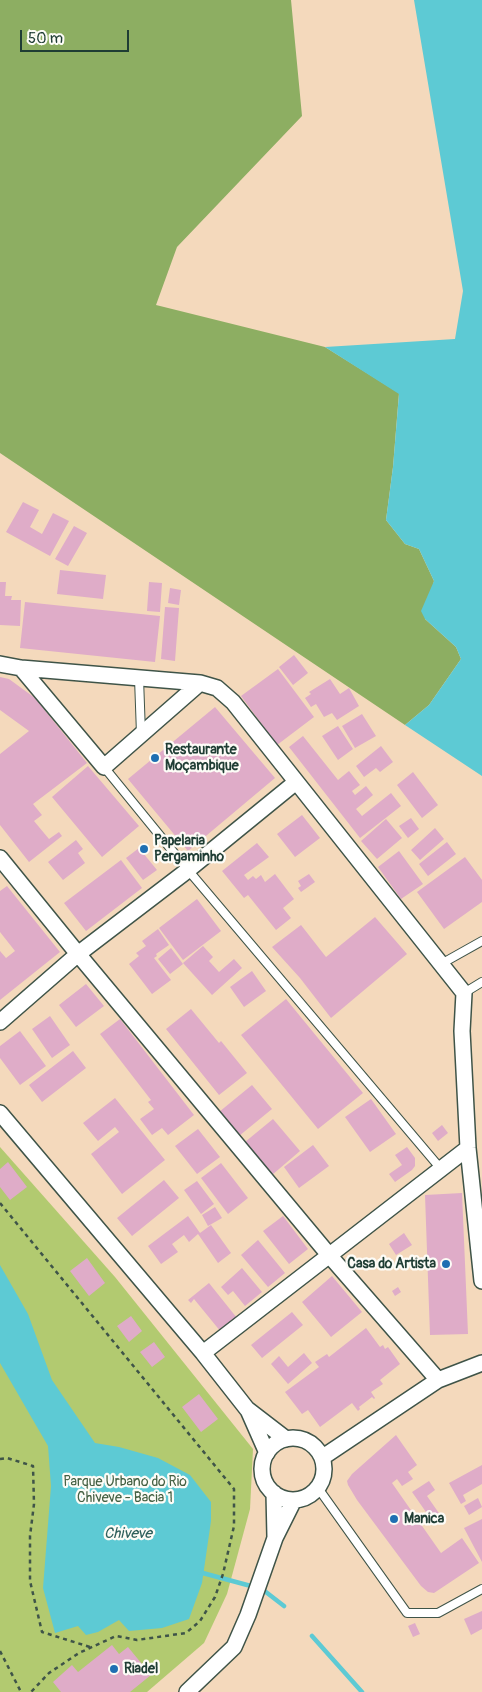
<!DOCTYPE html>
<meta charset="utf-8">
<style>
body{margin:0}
#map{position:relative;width:482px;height:1692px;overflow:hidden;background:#f4d9bc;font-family:Pangolin,sans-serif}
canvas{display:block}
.scale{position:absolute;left:20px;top:30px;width:109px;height:22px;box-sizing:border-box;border:2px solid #1f3d34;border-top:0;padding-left:6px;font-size:15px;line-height:18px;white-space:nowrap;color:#1f3d34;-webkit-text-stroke:4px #fdfcf7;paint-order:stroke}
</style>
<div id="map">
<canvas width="482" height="1692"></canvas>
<div class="scale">50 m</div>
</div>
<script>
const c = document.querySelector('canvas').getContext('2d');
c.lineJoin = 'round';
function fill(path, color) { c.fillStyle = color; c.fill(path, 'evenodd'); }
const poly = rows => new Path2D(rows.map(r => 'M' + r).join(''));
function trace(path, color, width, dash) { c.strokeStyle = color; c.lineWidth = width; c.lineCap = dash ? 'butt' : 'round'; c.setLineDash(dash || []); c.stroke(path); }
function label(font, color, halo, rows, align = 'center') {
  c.font = font + ' Pangolin,sans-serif'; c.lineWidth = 4.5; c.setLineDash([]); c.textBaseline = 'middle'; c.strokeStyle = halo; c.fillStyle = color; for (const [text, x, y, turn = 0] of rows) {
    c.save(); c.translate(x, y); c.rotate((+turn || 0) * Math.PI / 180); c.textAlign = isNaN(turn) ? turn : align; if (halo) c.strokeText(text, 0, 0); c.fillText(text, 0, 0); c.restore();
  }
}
const green = poly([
 [0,1147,115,1277,253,1449,250,1509,227,1594,204,1643,147,1692,0,1692]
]);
const forest = poly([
 [0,0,291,0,302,116,177,247,156,305,325,347,399,393,393,467,386,520,405,544,419,549,434,581,425,619,456,647,461,659,429,705,405,725,0,453]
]);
const water = poly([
 [414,0,482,0,482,776,405,725,429,705,461,659,456,647,425,619,421,611,434,581,419,549,405,544,386,520,393,467,399,394,325,347,455,339,463,291],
 [0,1265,28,1314,52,1380,95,1443,119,1447,158,1458,190,1475,211,1502,211,1521,202,1583,189,1619,162,1628,129,1631,119,1620,98,1632,86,1635,78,1626,55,1633,43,1588,51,1486,48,1446,0,1363]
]);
const stream = poly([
 [199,1572,262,1589,284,1606],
 [312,1636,362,1692]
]);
const building = poly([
 [23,502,39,510,30,527,42,534,53,513,69,521,50,556,6,532],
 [74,526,87,533,68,566,55,559],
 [60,570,106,575,103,599,57,594],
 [0,582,6,582,5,596,12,596,11,600,21,600,20,626,0,625],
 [149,582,162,583,160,612,147,611],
 [170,588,181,590,179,605,168,603],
 [25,602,160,616,155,662,20,648],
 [165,607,179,608,175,661,161,659],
 [294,655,308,673,293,685,279,667],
 [278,669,314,717,277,745,241,696],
 [0,677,9,679,35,698,87,763,33,804,42,815,34,821,49,839,59,832,62,836,29,862,0,825,0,754,29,731,0,710],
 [330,679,340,694,349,688,359,706,337,720,332,713,324,717,316,704,311,707,305,698,311,694,309,692],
 [215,707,275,778,188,851,128,779],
 [362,714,376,736,355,748,342,726],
 [338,726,353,749,338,760,322,736],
 [303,736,338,780,349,771,360,785,352,791,355,795,366,786,373,795,356,809,362,816,391,793,401,806,360,838,289,747],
 [381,746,393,762,380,772,376,768,364,777,356,766],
 [88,766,139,826,102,857,52,797],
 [413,772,438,805,422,818,397,785],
 [302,815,320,838,295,857,277,834],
 [411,818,419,829,408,838,399,826],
 [386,819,402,838,377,859,361,841],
 [435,828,444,839,420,860,411,850],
 [76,840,83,849,78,853,85,863,63,880,48,862],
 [447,842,456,854,428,876,419,864],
 [257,843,269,857,244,875,248,880,253,876,256,879,261,875,265,882,275,874,294,899,283,908,291,918,276,930,248,895,244,898,222,871],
 [139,848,157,870,143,880,126,858],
 [399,851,423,884,401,899,378,867],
 [465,857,482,880,482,902,444,929,417,892],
 [121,860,142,888,86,931,64,903],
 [309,874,315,882,301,892,298,888,301,886,298,881],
 [7,886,60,952,0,1000,0,951,6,958,15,951,0,932,0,891],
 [197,899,221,931,183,960,159,928],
 [375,917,407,954,331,1018,300,978,272,947,301,925,326,957],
 [158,929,169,945,156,954,157,956,154,958,171,980,152,994,129,964,139,956,136,953,146,946,142,941],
 [203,946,213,957,209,961,219,972,234,959,242,968,212,995,183,963],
 [171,948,183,964,170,974,158,959],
 [252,971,266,991,244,1007,230,987],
 [86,984,104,1006,76,1027,59,1005],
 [286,999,363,1093,318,1129,241,1035],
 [191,1009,219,1043,221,1041,247,1073,219,1095,166,1029],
 [50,1016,70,1045,52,1058,32,1029],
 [120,1019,194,1115,168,1135,162,1128,152,1135,140,1119,154,1109,148,1102,151,1100,100,1034],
 [20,1031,46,1066,20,1085,0,1058,0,1046],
 [73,1051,86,1068,42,1102,29,1085],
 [252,1085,272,1109,239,1136,219,1112],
 [115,1098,165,1160,122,1194,91,1154,119,1132,115,1127,98,1141,83,1123],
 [371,1099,396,1134,370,1152,345,1117],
 [273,1119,300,1151,272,1175,245,1142],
 [442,1125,448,1133,438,1141,432,1133],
 [198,1129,220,1157,197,1174,175,1146],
 [313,1145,329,1166,299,1188,284,1167],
 [407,1147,415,1158,415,1166,412,1170,395,1182,389,1174,402,1165,395,1155],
 [8,1162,27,1187,10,1200,0,1187,0,1169],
 [221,1163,248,1198,228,1214,201,1178],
 [164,1180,179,1198,132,1236,117,1218],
 [197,1181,214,1204,201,1214,184,1190],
 [462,1193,468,1334,430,1335,425,1195],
 [215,1207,222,1218,208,1226,202,1215],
 [188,1216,200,1233,211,1225,231,1253,218,1263,198,1234,189,1242,184,1235,172,1244,178,1252,161,1264,148,1246],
 [283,1216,308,1249,289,1264,263,1231],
 [404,1233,412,1245,396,1255,389,1244],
 [258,1240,285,1273,268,1287,241,1255],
 [87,1258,105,1283,89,1296,70,1271],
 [242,1268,262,1292,245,1306,233,1291,228,1295,221,1287],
 [332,1276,362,1312,331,1337,302,1302],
 [209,1283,237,1318,221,1332,194,1299,191,1303,188,1300],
 [398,1287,401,1292,395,1296,392,1291],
 [292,1312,303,1325,262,1358,251,1345],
 [131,1316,142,1331,129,1342,117,1326],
 [366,1328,380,1347,383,1345,385,1349,388,1347,400,1364,380,1380,383,1384,371,1392,375,1398,374,1399,372,1397,359,1407,360,1409,358,1411,352,1403,320,1427,308,1410,302,1414,285,1392,319,1367,315,1362,327,1354,329,1357],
 [154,1342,165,1357,152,1367,140,1352],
 [304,1353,312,1363,288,1384,271,1364,279,1356,288,1367],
 [199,1394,218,1419,201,1432,182,1407],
 [396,1435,417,1465,408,1472,413,1479,402,1486,397,1479,392,1483,441,1553,462,1538,479,1563,434,1593,428,1592,421,1586,357,1500,348,1485,347,1481,352,1474],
 [482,1465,482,1484,463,1495,466,1501,461,1504,449,1483],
 [429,1481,435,1490,427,1496,443,1519,435,1525,412,1492],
 [478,1498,482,1507,469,1515,464,1506],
 [482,1519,482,1562,464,1528],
 [482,1611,482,1629,471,1635,464,1619],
 [415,1623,420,1634,413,1637,408,1626],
 [112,1645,119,1654,128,1647,151,1675,130,1692,61,1692,53,1682,72,1665,78,1672]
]);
const path = poly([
 [0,1203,234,1489,234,1526,223,1574,215,1597,200,1621,186,1633,137,1640,116,1636,79,1653,49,1673,31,1692],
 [0,1459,7,1458,33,1466,34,1504,30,1536,30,1581,42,1632,90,1647],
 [0,1651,21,1692]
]);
const lane = poly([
 [139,678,141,734],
 [104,767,188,870,441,1169],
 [441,964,482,941],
 [464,993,482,982],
 [318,1488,407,1613,438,1613,482,1589]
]);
const street = poly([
 [0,664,21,668,200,683,217,688,233,702,464,993,462,1031,468,1148,482,1281],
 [21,668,104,767,200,683],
 [0,858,78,954,329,1255,438,1380],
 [0,1022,78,954,188,870,296,782],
 [0,1113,203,1353,247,1409,286,1439],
 [203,1353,468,1148],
 [248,1410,267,1453],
 '262 1469a31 31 0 1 1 62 0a31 31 0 1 1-62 0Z',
 [323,1457,438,1380,482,1363],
 [274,1493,275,1537],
 [187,1692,234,1647,248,1615,275,1538,294,1500]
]);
const markers = [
 [155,758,5,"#1f6fb2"],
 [144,849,5,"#1f6fb2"],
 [446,1264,5,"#1f6fb2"],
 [394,1519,5,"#1f6fb2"],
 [114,1669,5,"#1f6fb2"]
];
const poiNames = [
 ["Restaurante",165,750],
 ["Moçambique",165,766],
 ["Papelaria",154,841],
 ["Pergaminho",154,857],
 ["Casa do Artista",436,1264,"right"],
 ["Manica",404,1519],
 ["Riadel",124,1669]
];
const parkNames = [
 ["Parque Urbano do Rio",125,1482],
 ["Chiveve - Bacia 1",125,1498]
];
const waterNames = [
 ["Chiveve",128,1534]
];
fill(green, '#b2ca70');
fill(forest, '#8dae62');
fill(water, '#5dcad4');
trace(stream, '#5dcad4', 4.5);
fill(building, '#dfacc8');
trace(lane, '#3f5448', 10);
trace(street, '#3f5448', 18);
trace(path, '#3f5448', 2.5, [4, 4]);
trace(lane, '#fff', 8);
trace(street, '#fff', 15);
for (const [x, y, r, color] of markers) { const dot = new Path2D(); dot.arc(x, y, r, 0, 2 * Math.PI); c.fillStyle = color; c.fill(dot); trace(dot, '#fdfcf7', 2); }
label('bold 14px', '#1f3d34', '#fdfcf7', poiNames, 'left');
label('14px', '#446043', '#fdfcf7', parkNames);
label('italic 15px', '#2e605c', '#fdfcf7', waterNames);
</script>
